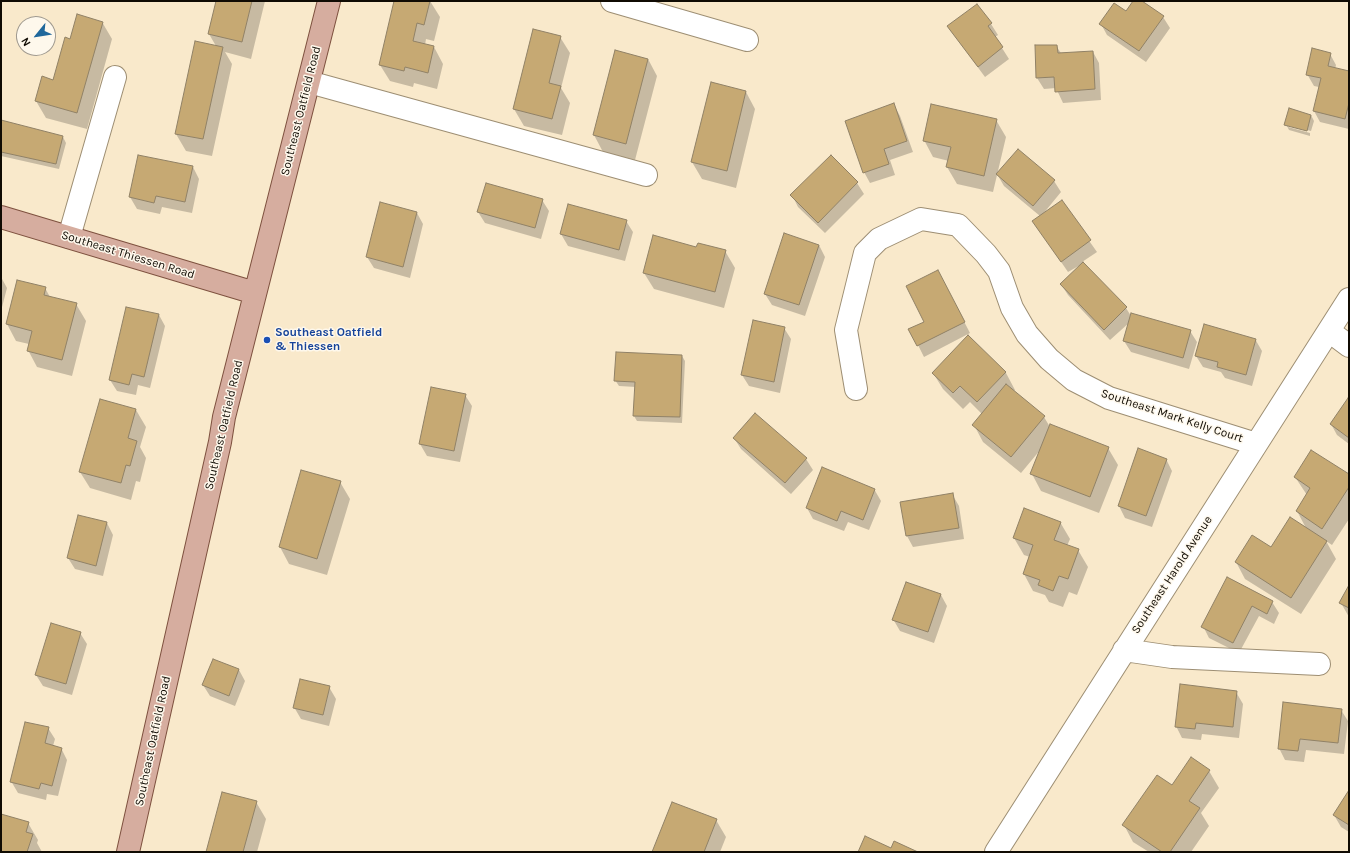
<!DOCTYPE html>
<style>
body{margin:0}
#map{position:relative;width:1350px;height:853px;overflow:hidden;background:#f9e9cb;font-family:Karla,sans-serif}
canvas{display:block}
.frame{position:absolute;inset:0;border:2px solid #100b03;pointer-events:none}
.north{position:absolute;left:16px;top:16px;width:40px;height:40px;box-sizing:border-box;background:#fef8ec;border:1px solid #9f998f;border-radius:50%;rotate:240deg;font-size:11px;font-weight:700;line-height:16px;text-align:center;color:#100b03}
.north::after{content:'';display:block;margin:auto;width:14px;height:18px;background:#20689c;clip-path:polygon(50% 0,100% 100%,50% 72%,0 100%)}
</style>
<div id="map">
<canvas width="1350" height="853"></canvas>
<div class="frame"></div>
<div class="north">N</div>
</div>
<script>
const c = document.querySelector('canvas').getContext('2d');
c.lineJoin = 'round';
function fill(path, color) { c.fillStyle = color; c.fill(path, 'evenodd'); }
const poly = rows => new Path2D(rows.map(r => 'M' + r).join(''));
function trace(path, color, width, dash) { c.strokeStyle = color; c.lineWidth = width; c.lineCap = dash ? 'butt' : 'round'; c.setLineDash(dash || []); c.stroke(path); }
function label(font, color, halo, rows, align = 'center') {
  c.font = font + ' Karla,sans-serif'; c.lineWidth = 3; c.setLineDash([]); c.textBaseline = 'middle'; c.strokeStyle = halo; c.fillStyle = color; for (const [text, x, y, turn = 0] of rows) {
    c.save(); c.translate(x, y); c.rotate((+turn || 0) * Math.PI / 180); c.textAlign = isNaN(turn) ? turn : align; if (halo) c.strokeText(text, 0, 0); c.fillText(text, 0, 0); c.restore();
  }
}
const shadow = poly([
 [217,1,265,1,251,59,225,52,232,64,212,156,186,151,176,134,216,46,209,34],
 [395,1,430,1,440,17,434,41,426,39,425,45,434,47,443,64,437,89,414,83,413,87,390,81,380,65],
 [1134,1,1141,1,1163,17,1170,28,1146,62,1107,35,1101,24,1126,12],
 [977,5,991,24,998,35,995,37,1009,59,985,77,948,27],
 [102,22,112,39,87,129,46,118,36,101,53,81,70,40],
 [560,37,570,53,561,88,570,103,562,135,524,126,514,109],
 [1056,46,1061,53,1093,52,1099,63,1101,100,1063,103,1056,88,1044,89,1037,78],
 [615,51,648,59,657,76,635,160,603,152,594,135],
 [1330,54,1336,65,1335,69,1349,72,1349,129,1320,122,1314,111,1319,87,1314,86,1307,74],
 [712,83,746,92,755,109,736,188,702,179,692,162],
 [894,105,900,116,913,152,890,160,895,175,870,183,864,172],
 [1311,115,1314,121,1311,131,1288,125,1288,127,1310,133,1310,136,1289,130,1286,124],
 [996,120,1006,137,993,192,957,184,947,167,949,161,933,157,924,140],
 [1,121,63,137,66,143,59,169,1,156],
 [1018,150,1054,181,1061,192,1043,214,1061,201,1097,252,1082,262,1126,308,1131,316,1190,331,1197,342,1189,369,1131,352,1124,341,1130,322,1110,340,1068,295,1061,284,1082,264,1068,272,1033,221,1040,216,1004,186,997,174],
 [139,156,193,167,199,179,192,213,162,207,160,214,137,209,130,197],
 [831,156,857,183,864,194,825,233,798,207,792,195],
 [542,200,549,211,541,239,485,223,478,212],
 [417,213,423,224,410,278,374,268,367,257],
 [626,221,633,232,625,261,568,246,561,234],
 [819,245,825,257,805,316,772,305,765,294],
 [697,249,725,251,735,268,724,308,654,289,644,273],
 [1,277,7,288,1,311],
 [944,283,970,333,924,357,918,345,925,322],
 [45,288,50,297,76,304,86,321,72,376,37,367,28,350,29,344,16,341,7,324],
 [159,315,165,326,150,388,138,385,136,395,117,391,110,380],
 [784,328,791,339,780,393,749,386,742,375],
 [968,337,1006,373,1015,390,1013,392,1044,417,1050,427,1108,448,1118,465,1099,513,1041,491,1032,474,1041,449,1021,473,983,442,974,425,982,414,970,402,963,409,943,389,933,373],
 [1255,339,1262,351,1252,386,1225,378,1221,372,1203,367,1196,356],
 [682,356,685,361,682,423,637,421,634,416,636,387,619,386,615,380],
 [432,388,465,395,472,406,460,462,427,456,420,444],
 [100,400,136,410,146,427,140,447,146,458,140,482,136,481,131,500,90,488,80,472],
 [1349,401,1349,444,1337,435,1331,424],
 [734,438,806,459,813,470,791,494,741,449],
 [1139,450,1166,459,1172,471,1152,527,1125,518,1119,506],
 [1349,475,1349,519,1332,545,1326,541,1336,559,1301,614,1245,579,1236,562,1271,549,1307,530,1297,511,1307,495,1295,477],
 [340,482,350,499,327,575,289,564,280,547],
 [874,489,881,501,869,530,848,522,844,531,813,519,807,508],
 [952,494,959,506,964,539,913,547,907,536,901,503],
 [1060,522,1070,539,1067,546,1078,550,1088,567,1077,595,1069,592,1063,607,1049,602,1045,595,1033,591,1024,574,1030,557,1024,555,1014,538],
 [107,523,113,535,103,576,75,569,68,558],
 [1227,579,1272,602,1279,613,1274,624,1259,616,1239,653,1209,638,1203,626],
 [906,583,941,595,947,606,934,643,900,631,893,619],
 [1349,587,1349,617,1341,603],
 [80,633,87,644,72,695,43,686,36,675],
 [239,670,245,681,235,706,210,696,203,685],
 [329,687,336,699,329,726,301,719,294,707],
 [1236,692,1243,704,1239,738,1202,734,1201,740,1182,738,1176,726],
 [1341,710,1348,721,1344,754,1306,750,1304,762,1285,760,1279,748],
 [48,728,55,739,53,746,61,748,67,760,58,796,47,794,46,800,18,793,11,781],
 [1209,771,1219,788,1201,813,1209,826,1191,852,1149,852,1133,842,1124,825,1172,786],
 [1349,792,1349,832,1341,827,1334,815],
 [256,802,266,819,257,852,207,852],
 [1,815,28,823,38,840,37,843,42,852,1,852],
 [716,820,726,837,720,852,653,852]
]);
const building = poly([
 [216,1,252,1,242,42,208,34,216,1],
 [394,1,430,1,424,25,417,23,413,41,434,46,428,73,405,67,404,71,379,65,394,1],
 [1133,1,1142,1,1164,16,1139,51,1099,24,1114,3,1126,11,1133,1],
 [977,4,992,23,988,26,1003,47,978,67,947,26,977,4],
 [77,14,103,22,77,113,35,101,42,76,53,80,65,37,70,39,77,14],
 [533,29,561,36,549,83,561,86,552,119,513,109,533,29],
 [195,41,223,47,203,139,175,134,195,41],
 [1035,45,1057,45,1058,53,1093,51,1095,89,1055,92,1054,77,1036,78,1035,45],
 [1312,48,1331,53,1328,66,1349,71,1349,103,1345,119,1313,111,1321,78,1306,75,1312,48],
 [615,50,648,59,626,144,593,135,615,50],
 [711,82,746,91,727,171,691,162,711,82],
 [894,103,907,141,884,149,889,164,863,173,845,121,894,103],
 [931,104,997,119,984,176,946,167,951,147,923,141,931,104],
 [1289,108,1311,115,1307,131,1284,125,1289,108],
 [1,120,63,136,56,164,1,152,1,120],
 [1018,149,1055,180,1033,206,996,174,1018,149],
 [138,155,193,166,185,202,156,196,154,203,129,197,138,155],
 [831,155,858,182,818,223,790,195,831,155],
 [486,183,543,199,535,228,477,212,486,183],
 [1062,200,1091,240,1061,262,1032,221,1062,200],
 [380,202,417,212,403,267,366,257,380,202],
 [568,204,627,220,619,250,560,234,568,204],
 [784,233,819,245,799,305,764,294,784,233],
 [653,235,696,247,698,243,726,250,715,292,643,273,653,235],
 [1083,262,1127,307,1104,330,1060,284,1083,262],
 [938,270,965,322,917,346,908,329,924,322,906,286,938,270],
 [17,280,46,287,44,295,77,303,62,360,27,351,32,331,6,324,17,280],
 [126,307,159,314,144,377,132,374,129,385,109,380,126,307],
 [1131,313,1191,330,1183,358,1123,341,1131,313],
 [753,320,785,327,774,382,741,375,753,320],
 [1204,324,1256,339,1246,375,1217,367,1218,362,1195,356,1204,324],
 [968,335,1006,372,977,402,960,386,953,393,932,373,968,335],
 [616,352,682,355,680,417,633,416,635,382,614,381,616,352],
 [1006,384,1045,416,1011,457,972,425,1006,384],
 [431,387,466,394,454,451,419,444,431,387],
 [1348,398,1349,399,1349,438,1330,424,1348,398],
 [100,399,136,409,128,438,137,441,130,466,126,465,121,483,79,472,100,399],
 [755,413,807,458,785,483,733,438,755,413],
 [1050,424,1109,447,1090,497,1030,474,1050,424],
 [1138,448,1167,459,1146,516,1118,506,1138,448],
 [1311,450,1349,474,1349,487,1322,529,1296,511,1310,488,1294,477,1311,450],
 [822,467,875,489,863,520,841,511,837,521,806,508,822,467],
 [301,470,341,481,317,559,279,547,301,470],
 [953,493,959,528,906,536,900,502,953,493],
 [1024,508,1061,522,1054,540,1079,549,1068,579,1059,576,1053,591,1038,585,1040,580,1023,574,1033,545,1013,538,1024,508],
 [78,515,107,522,96,566,67,558,78,515],
 [1290,517,1327,541,1291,598,1235,562,1252,535,1271,547,1290,517],
 [1227,577,1273,601,1267,614,1252,606,1233,643,1201,627,1227,577],
 [906,582,941,594,928,632,892,620,906,582],
 [1349,585,1349,608,1339,603,1349,585],
 [51,623,81,632,66,684,35,675,51,623],
 [213,659,239,669,229,696,202,685,213,659],
 [300,679,330,686,323,715,293,708,300,679],
 [1180,684,1237,691,1233,727,1196,723,1195,729,1175,727,1180,684],
 [1283,702,1342,709,1338,743,1300,739,1298,751,1278,749,1283,702],
 [25,722,49,727,45,743,62,748,52,786,41,783,39,789,10,782,25,722],
 [1191,757,1210,770,1189,801,1200,808,1170,852,1162,852,1122,825,1157,775,1172,785,1191,757],
 [1349,790,1349,825,1333,815,1349,790],
 [222,792,257,801,243,852,206,852,222,792],
 [672,802,717,819,704,852,652,852,672,802],
 [1,814,29,822,26,832,33,834,27,852,1,852,1,814],
 [865,836,891,848,894,841,918,852,858,852,865,836]
]);
const minor = poly([
 [612,1,747,40],
 [309,82,646,175],
 [69,237,115,77],
 [1329,331,1349,346],
 [856,389,846,330,865,253,879,239,921,219,958,225,986,254,999,271,1012,308,1027,334,1049,359,1074,380,1109,398,1256,444],
 [1124,650,1172,657,1319,664],
 [996,852,1349,299]
]);
const major = poly([
 [1,217,255,293],
 [128,852,220,442,224,417,329,1]
]);
const markers = [
 [267,340,4,"#1a4fb4"]
];
const streetNames = [
 ["Southeast Oatfield Road",301,111,-76],
 ["Southeast Thiessen Road",128,255,17],
 ["Southeast Mark Kelly Court",1172,416,18],
 ["Southeast Oatfield Road",224,425,-77],
 ["Southeast Harold Avenue",1172,575,-57],
 ["Southeast Oatfield Road",153,741,-78]
];
const transitNames = [
 ["Southeast Oatfield",275,333],
 ["& Thiessen",275,347]
];
fill(shadow, '#0003');
fill(building, '#c6a973');
trace(building, '#908166', 1);
trace(minor, '#9d8e73', 24);
trace(major, '#7e513f', 24);
trace(minor, '#fff', 22);
trace(major, '#d6ad9f', 22);
for (const [x, y, r, color] of markers) { const dot = new Path2D(); dot.arc(x, y, r, 0, 2 * Math.PI); c.fillStyle = color; c.fill(dot); trace(dot, '#fef8ec', 1.5); }
label('12px', '#100b03', '#fef8ec', streetNames);
label('bold 12px', '#164399', '#fef8ec', transitNames, 'left');
</script>
